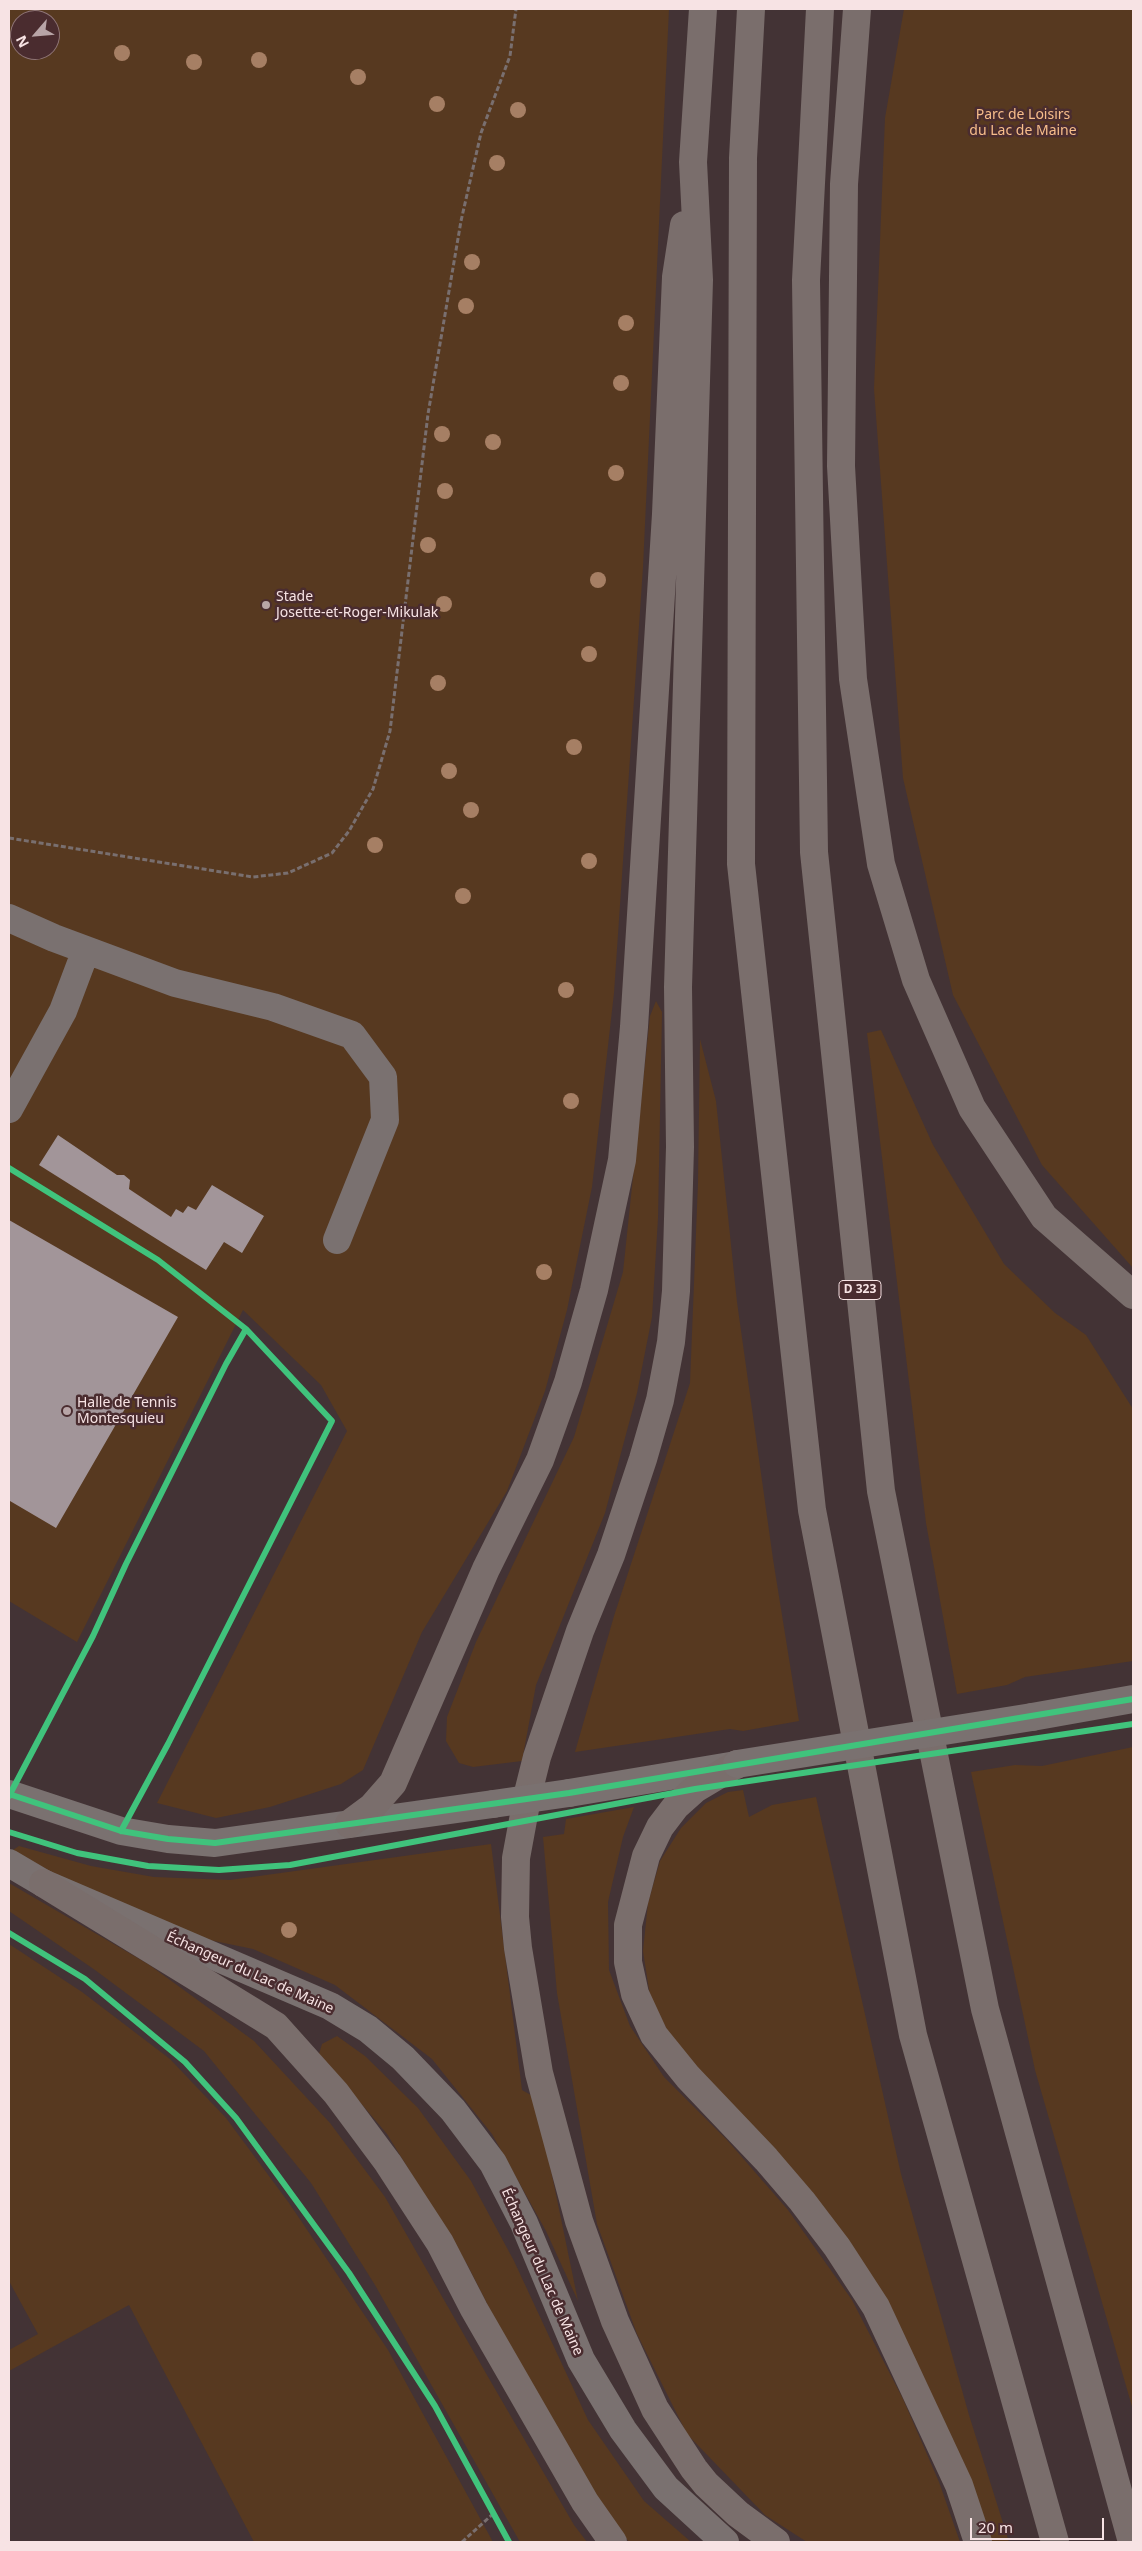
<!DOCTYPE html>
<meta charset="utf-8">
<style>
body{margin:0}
#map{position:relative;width:1142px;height:2551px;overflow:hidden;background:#433335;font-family:"Noto Sans",sans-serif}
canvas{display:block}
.frame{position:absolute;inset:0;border:10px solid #f7e3e4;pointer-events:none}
.north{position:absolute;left:10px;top:10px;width:50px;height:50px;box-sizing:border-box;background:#4a2c2f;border:1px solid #8f7577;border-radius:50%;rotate:243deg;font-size:14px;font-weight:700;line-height:20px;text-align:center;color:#f7e3e4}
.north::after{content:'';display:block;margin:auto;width:18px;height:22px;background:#b8a5a7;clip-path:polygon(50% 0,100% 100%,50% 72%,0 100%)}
.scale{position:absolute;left:970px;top:2518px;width:134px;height:22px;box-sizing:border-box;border:2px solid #f7e3e4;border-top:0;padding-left:6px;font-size:15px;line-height:18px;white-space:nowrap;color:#f7e3e4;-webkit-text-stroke:4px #4a2c2f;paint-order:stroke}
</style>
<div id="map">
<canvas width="1142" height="2551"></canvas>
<div class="frame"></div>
<div class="north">N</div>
<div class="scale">20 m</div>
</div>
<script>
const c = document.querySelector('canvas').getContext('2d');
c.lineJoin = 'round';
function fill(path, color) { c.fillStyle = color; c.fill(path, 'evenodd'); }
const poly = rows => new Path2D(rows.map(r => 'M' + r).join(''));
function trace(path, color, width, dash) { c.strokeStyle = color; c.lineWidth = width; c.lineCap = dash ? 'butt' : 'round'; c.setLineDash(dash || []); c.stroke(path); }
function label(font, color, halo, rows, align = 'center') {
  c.font = font + ' "Noto Sans",sans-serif'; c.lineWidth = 5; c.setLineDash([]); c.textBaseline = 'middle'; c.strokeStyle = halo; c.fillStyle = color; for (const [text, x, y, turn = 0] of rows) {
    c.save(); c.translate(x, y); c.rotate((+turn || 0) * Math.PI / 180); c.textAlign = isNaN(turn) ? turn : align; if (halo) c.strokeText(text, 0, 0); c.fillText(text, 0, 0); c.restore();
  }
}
const green = poly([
 [9,9,669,9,643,567,614,993,592,1187,567,1310,545,1391,507,1491,422,1632,363,1770,341,1784,270,1807,216,1818,157,1803,347,1431,321,1385,243,1310,77,1642,9,1601],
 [20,20,50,20,50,50,20,50],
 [904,9,1133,9,1133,1268,1042,1165,953,995,903,778,874,389,885,118],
 [656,1001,662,1012,658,1218,652,1317,637,1393,605,1513,536,1685,522,1761,473,1767,459,1763,446,1741,447,1717,476,1642,574,1437,623,1272,650,1016],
 [881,1030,933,1145,1004,1264,1055,1313,1086,1335,1133,1409,1133,1661,1025,1677,1007,1685,957,1694,926,1523,867,1033],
 [700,1039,716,1101,737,1302,773,1559,799,1721,743,1731,730,1729,575,1752,614,1616,690,1383,698,1183],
 [1133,1747,1133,2410,1035,2070,971,1772,1015,1765,1042,1766],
 [743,1790,749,1817,772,1805,816,1797,901,2174,969,2415,1009,2542,990,2542,927,2384,886,2305,830,2215,672,2040,650,1996,643,1951,648,1903,660,1861,681,1828,706,1803,728,1792],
 [634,1807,623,1837,608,1902,609,1970,630,2026,664,2077,727,2140,788,2210,852,2300,903,2399,939,2482,960,2542,807,2542,765,2515,687,2434,637,2334,597,2224,557,1993,543,1837,564,1834,566,1819],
 [491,1844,522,2090,536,2098,578,2301,546,2231,492,2134,432,2059,335,1985,253,1949,190,1936,128,1913,22,1856,13,1850,19,1846,91,1866,154,1877,230,1880],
 [9,1883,148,1964,254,2041,330,2123,385,2197,491,2382,574,2525,587,2542,520,2542,375,2285,311,2183,204,2051,95,1970,9,1911],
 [9,1944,82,1992,170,2059,226,2118,289,2203,388,2350,493,2542,254,2542,129,2305,9,2371,9,2350,38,2334,9,2281],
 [337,2036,365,2056,418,2108,471,2181,514,2261,588,2420,644,2501,691,2542,629,2542,607,2514,513,2355,468,2266,387,2134,319,2054,322,2044]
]);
const building = poly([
 [58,1135,117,1175,124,1175,130,1180,129,1189,171,1217,176,1209,183,1213,188,1206,196,1210,212,1185,264,1216,242,1253,224,1242,206,1270,39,1165],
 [9,1220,178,1317,56,1528,10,1501,9,1503]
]);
const path = poly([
 [9,838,253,877,288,873,332,853,349,831,373,789,390,731,428,414,461,221,481,133,510,56,516,9],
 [462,2542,494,2513]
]);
const minor = poly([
 [9,918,54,938,175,983,273,1007,352,1035,383,1077,385,1120,337,1240],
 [9,1109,63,1011,86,950],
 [1032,1717,1133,1699],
 [569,1793,736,1765],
 [9,1794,121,1831,168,1839,215,1843,493,1804],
 [9,1863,43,1883,330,2006,368,2029,403,2058,453,2110,493,2163,524,2223,581,2360,623,2430,666,2488,725,2542]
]);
const highway = poly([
 [703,9,693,162,699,280,678,987,680,1147,676,1291,671,1342,660,1400,643,1459,611,1555,580,1631,537,1757,528,1793,516,1858,515,1917,518,1948,539,2073,579,2221,615,2321,655,2409,694,2469,706,2484,738,2514,776,2542],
 [751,9,743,158,741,864,812,1510,913,2035,1055,2542],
 [820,9,806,280,814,852,881,1491,985,2009,1132,2542],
 [857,9,844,184,841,466,853,679,881,864,916,980,972,1108,1044,1217,1133,1295],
 [737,1764,695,1789,676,1806,660,1827,646,1856,628,1925,628,1962,635,1994,654,2035,688,2077,766,2159,802,2201,837,2247,876,2307,959,2485,978,2542],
 [349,1824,372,1807,393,1783,486,1569,540,1460,568,1382,594,1290,622,1160,634,1027,666,514,676,277,684,225],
 [43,1883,276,2026,336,2093,388,2163,440,2243,474,2309,585,2502,613,2542]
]);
const minorBridge = poly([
 [737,1764,1032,1717],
 [493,1804,569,1793]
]);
const cycleway = poly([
 [9,1168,158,1260,246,1329,332,1421,168,1744,121,1831],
 [9,1794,121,1831,168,1839,215,1843,569,1793,1133,1699],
 [9,1796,93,1636,126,1564,226,1364,246,1329],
 [9,1832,77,1853,148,1866,219,1870,290,1865,695,1789,1133,1724],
 [9,1933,85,1979,185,2062,236,2118,349,2273,435,2406,509,2542]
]);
const trees = [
 [122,53],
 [259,60],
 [194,62],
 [358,77],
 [437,104],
 [518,110],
 [497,163],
 [472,262],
 [466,306],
 [626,323],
 [621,383],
 [442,434],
 [493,442],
 [616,473],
 [445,491],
 [428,545],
 [598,580],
 [444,604],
 [589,654],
 [438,683],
 [574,747],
 [449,771],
 [471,810],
 [375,845],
 [589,861],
 [463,896],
 [566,990],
 [571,1101],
 [544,1272],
 [289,1930]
];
const markers = [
 [266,605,5,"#b8a5a7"],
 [67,1411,5,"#b8a5a7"]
];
const shields = [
 [860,1290,42]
];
const shieldNames = [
 ["D 323",860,1290]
];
const parkNames = [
 ["Parc de Loisirs",1023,115],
 ["du Lac de Maine",1023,131]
];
const poiNames = [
 ["Stade",276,597],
 ["Josette-et-Roger-Mikulak",276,613],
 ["Halle de Tennis",77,1403],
 ["Montesquieu",77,1419]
];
const streetNames = [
 ["Échangeur du Lac de Maine",250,1973,24],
 ["Échangeur du Lac de Maine",542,2272,66]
];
fill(green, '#573920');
fill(building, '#a29599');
trace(path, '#796f6f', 3, [5, 2.5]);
trace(minor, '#7a7170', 28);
trace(highway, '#7a6e6c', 28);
trace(minorBridge, '#7a7170', 28);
trace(cycleway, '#40c37c', 6);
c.fillStyle = '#a67f64';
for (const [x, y] of trees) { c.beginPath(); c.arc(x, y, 8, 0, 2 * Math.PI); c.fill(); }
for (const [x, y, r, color] of markers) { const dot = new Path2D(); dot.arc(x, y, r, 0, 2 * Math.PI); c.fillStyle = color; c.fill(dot); trace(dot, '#4a2c2f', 2); }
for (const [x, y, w] of shields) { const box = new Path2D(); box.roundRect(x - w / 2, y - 9.5, w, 19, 4); c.fillStyle = '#4a2c2f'; c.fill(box); trace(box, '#f7e3e4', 1); }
label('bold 12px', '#f7e3e4', null, shieldNames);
label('14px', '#f7bd8b', '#4a2c2f', parkNames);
label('14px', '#f7e3e4', '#4a2c2f', poiNames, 'left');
label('14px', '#f7e3e4', '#4a2c2f', streetNames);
</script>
